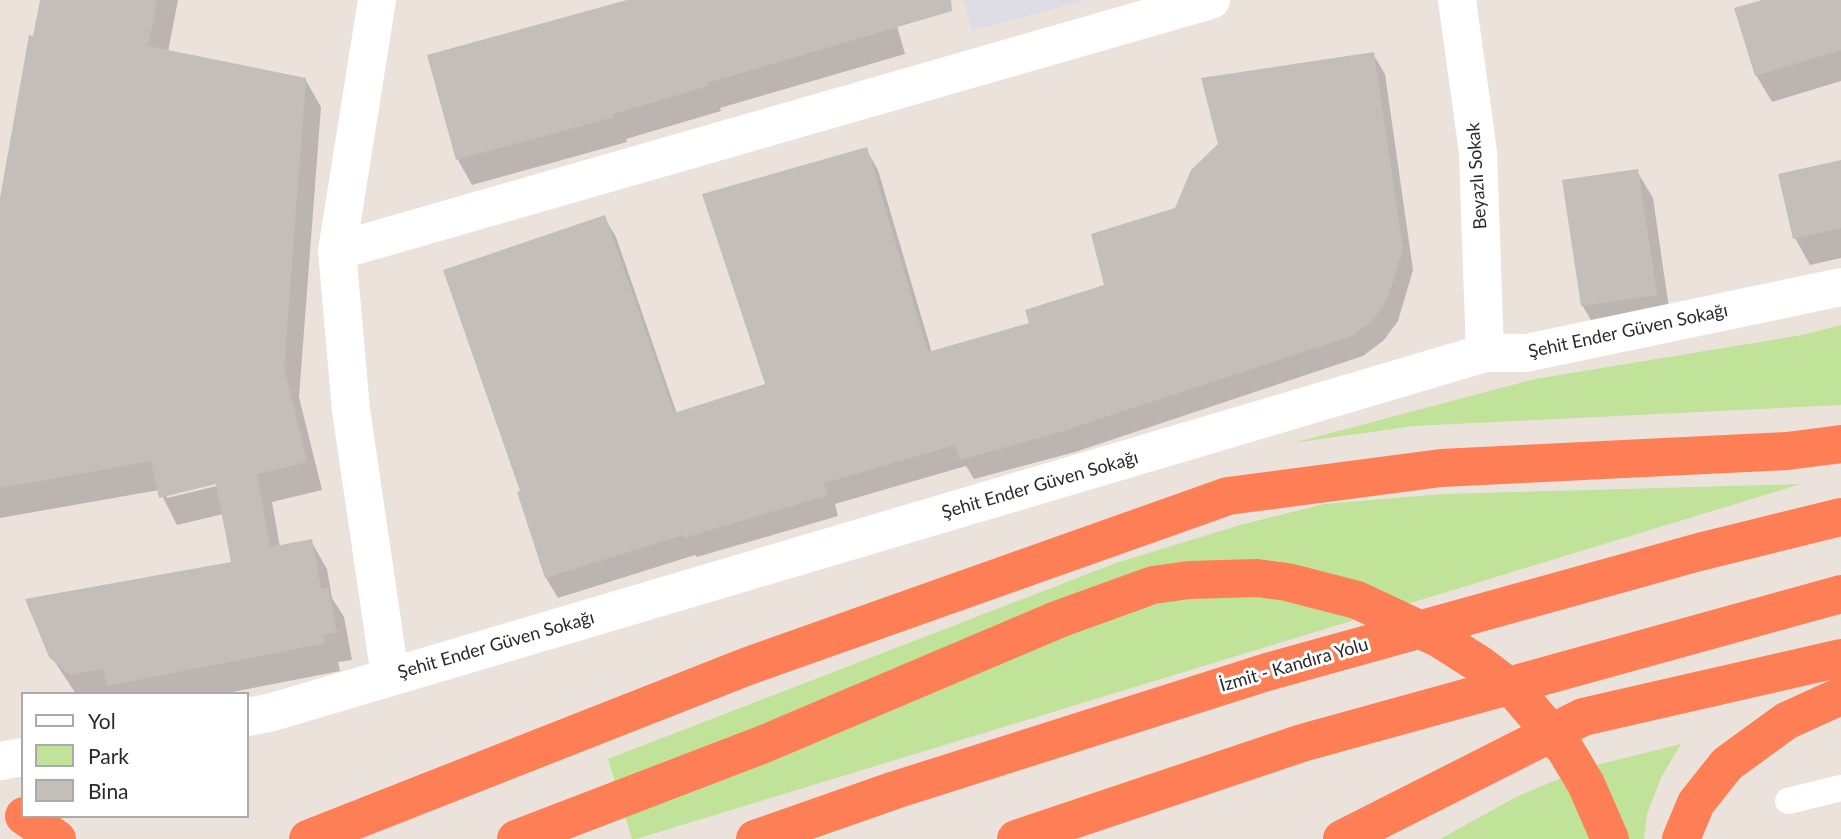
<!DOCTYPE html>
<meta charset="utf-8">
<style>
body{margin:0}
#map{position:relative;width:1841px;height:839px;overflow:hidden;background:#ece2dc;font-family:Lato,sans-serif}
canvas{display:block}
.legend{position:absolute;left:21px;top:692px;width:228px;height:126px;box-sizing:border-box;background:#fff;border:2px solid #aaa;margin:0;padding:9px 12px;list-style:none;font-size:21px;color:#2a2a2a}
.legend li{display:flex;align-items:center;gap:14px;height:35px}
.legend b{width:35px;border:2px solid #aaa}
</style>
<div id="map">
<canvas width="1841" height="839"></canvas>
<ul class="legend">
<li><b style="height:9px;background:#fff"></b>Yol</li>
<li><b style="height:19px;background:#c0e399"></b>Park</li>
<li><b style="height:19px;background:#c4beb8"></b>Bina</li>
</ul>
</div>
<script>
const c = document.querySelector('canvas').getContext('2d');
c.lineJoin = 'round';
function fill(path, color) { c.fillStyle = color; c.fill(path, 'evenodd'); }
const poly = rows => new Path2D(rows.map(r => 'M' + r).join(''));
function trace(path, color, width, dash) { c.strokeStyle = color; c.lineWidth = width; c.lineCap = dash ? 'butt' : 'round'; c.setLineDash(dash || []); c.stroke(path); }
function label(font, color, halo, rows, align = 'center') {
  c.font = font + ' Lato,sans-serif'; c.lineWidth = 6; c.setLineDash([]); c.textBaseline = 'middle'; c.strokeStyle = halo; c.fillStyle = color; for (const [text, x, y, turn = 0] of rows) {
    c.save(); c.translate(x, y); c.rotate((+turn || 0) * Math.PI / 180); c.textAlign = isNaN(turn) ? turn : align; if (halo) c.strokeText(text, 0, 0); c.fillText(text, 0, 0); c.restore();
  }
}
const industrial = poly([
 [963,0,1087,0,972,31]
]);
const green = poly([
 [1841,325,1841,405,1414,426,1293,443,1535,379,1802,335],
 [1801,484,636,839,632,839,608,759,1116,563,1240,525,1324,504,1443,494],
 [1681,744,1662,776,1647,814,1644,839,1440,839,1518,796,1588,767]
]);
const shadow = poly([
 [41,0,178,0,168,52,305,79,321,107,299,397,322,490,272,502,280,547,311,541,327,569,332,598,344,617,352,660,338,662,340,671,222,694,76,694,51,656,233,563,223,514,177,525,159,490,0,518,0,215,16,114],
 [224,480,225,484,167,498,167,494],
 [631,0,909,0,891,5,905,54,720,108,721,111,626,139,627,142,472,185,458,160,429,56],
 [1768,0,1841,0,1841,81,1772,102,1756,75],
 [1373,54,1385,74,1413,270,1398,321,1384,340,1363,356,1075,452,974,479,966,466,835,504,838,516,697,557,695,555,558,598,546,578,519,493,522,492,604,217,616,237,677,414,767,385,866,149,878,170,932,353,1031,324,1106,286,1176,209],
 [1841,161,1841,258,1810,265,1795,238],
 [1637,171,1653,198,1671,322,1598,332,1582,305]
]);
const building = poly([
 [40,0,157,0,148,46,306,78,284,368,307,462,257,474,270,547,312,539,321,589,328,588,337,632,323,635,325,643,107,686,103,669,70,675,49,657,25,599,231,562,216,484,159,498,151,461,0,488,0,198,29,35,33,36],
 [627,0,951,0,952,11,707,83,708,86,613,114,614,117,456,160,427,55],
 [1762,0,1841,0,1841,50,1755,76,1734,8],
 [1374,52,1403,249,1387,300,1373,320,1351,336,1063,431,960,460,955,445,824,483,828,495,684,538,683,535,545,578,517,492,520,491,443,270,605,215,674,413,765,384,702,194,867,147,928,352,1029,323,1025,310,1104,285,1091,234,1175,208,1191,170,1218,144,1201,78],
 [1841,160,1841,228,1793,239,1778,174],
 [1638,169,1657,295,1581,306,1562,180]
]);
const lane = poly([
 [1788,801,1841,788]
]);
const street = poly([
 [377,0,337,251,351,410,390,676],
 [1457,0,1478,152,1485,353],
 [337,251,1211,0],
 [247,717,269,713,1485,353,1526,353,1841,287],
 [0,761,23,757]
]);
const highway = poly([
 [24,816,57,839],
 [308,839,748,666,1228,496,1441,468,1787,451,1841,444],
 [516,839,764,744,1059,619,1153,585,1189,580,1257,578,1287,582,1357,600,1438,638,1479,664,1516,692,1565,749,1586,784,1610,839],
 [755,839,895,790,1267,672,1699,552,1841,517],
 [1016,839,1302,743,1841,594],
 [1342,839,1583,717,1841,658],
 [1681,839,1696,803,1727,764,1786,721,1841,696]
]);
const streetNames = [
 ["Beyazlı Sokak",1477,176,-94],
 ["Şehit Ender Güven Sokağı",1628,331,-12],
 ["Şehit Ender Güven Sokağı",1040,485,-16],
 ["Şehit Ender Güven Sokağı",496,645,-16],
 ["İzmit - Kandıra Yolu",1294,665,-16]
];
fill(industrial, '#dedde5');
fill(green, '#c0e399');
fill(shadow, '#0003');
fill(building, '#c4beb8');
trace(lane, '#fff', 26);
trace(street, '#fff', 38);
trace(highway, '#fe7e56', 38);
label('18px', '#2a2a2a', '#fff', streetNames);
</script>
